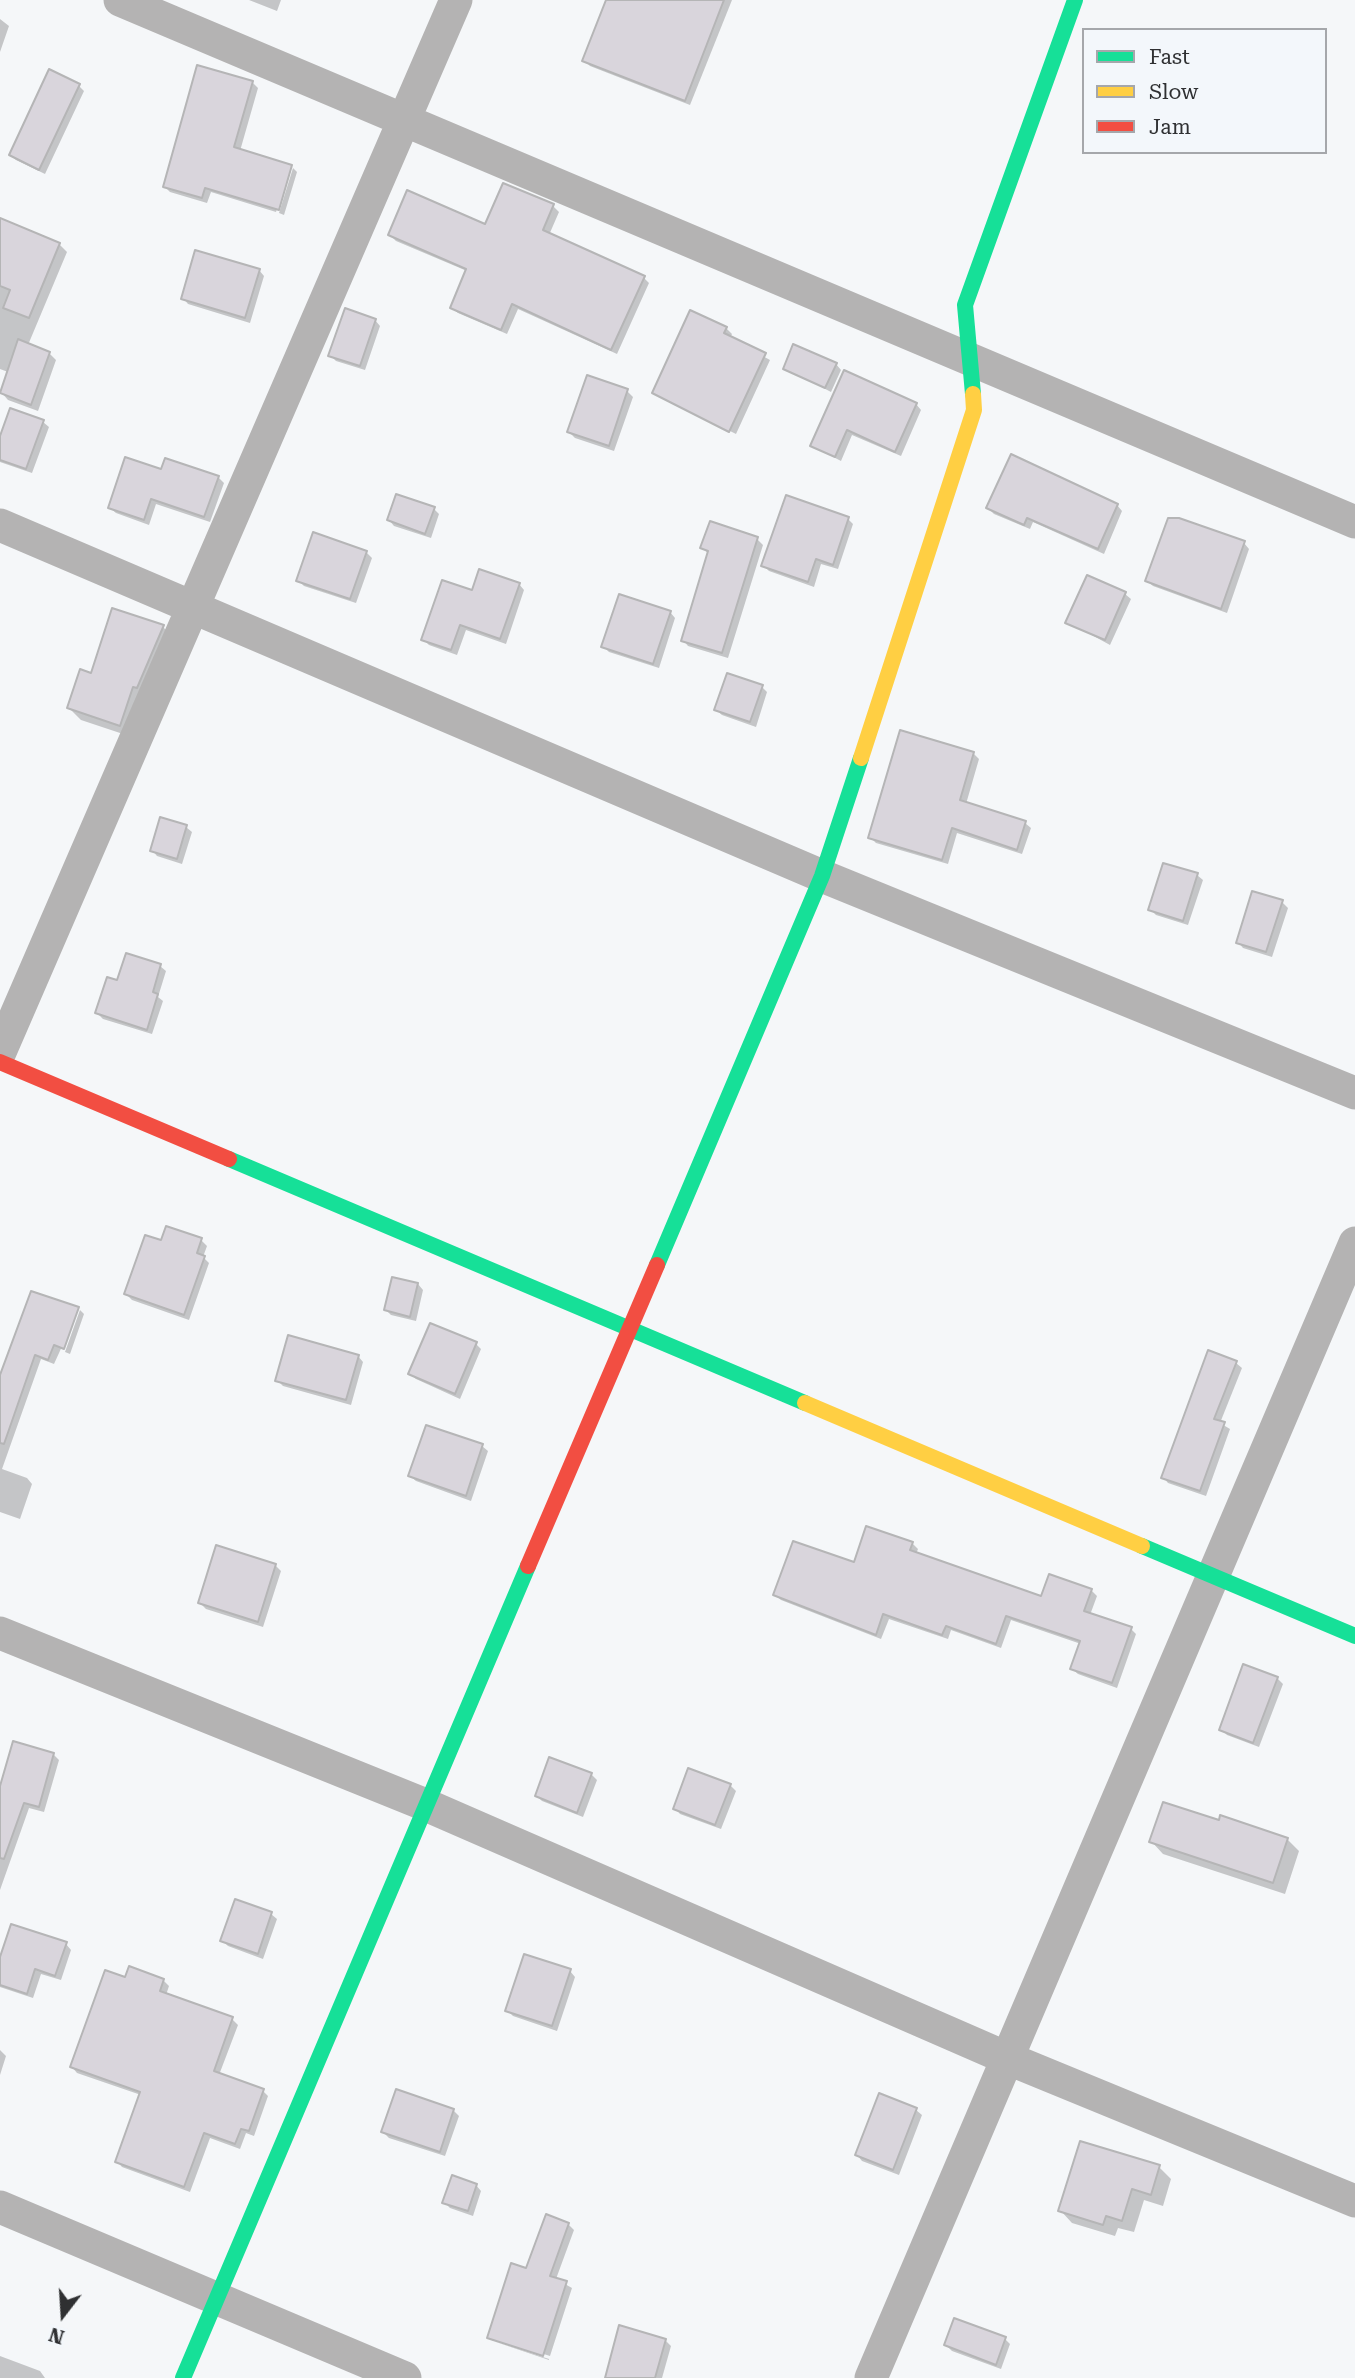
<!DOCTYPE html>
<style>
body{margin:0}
#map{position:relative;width:1355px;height:2378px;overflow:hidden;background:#f5f7f9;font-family:"Roboto Serif",serif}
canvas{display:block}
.legend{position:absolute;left:1082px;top:28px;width:245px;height:126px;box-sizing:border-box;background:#f3f7fb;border:2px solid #a5a7ab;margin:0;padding:9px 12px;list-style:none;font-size:21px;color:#2f3032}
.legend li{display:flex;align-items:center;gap:14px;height:35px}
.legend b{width:35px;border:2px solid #a5a7ab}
.north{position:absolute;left:28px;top:2280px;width:70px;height:70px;-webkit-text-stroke:5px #f3f7fb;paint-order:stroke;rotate:197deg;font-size:19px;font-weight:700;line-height:28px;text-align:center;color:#2f3032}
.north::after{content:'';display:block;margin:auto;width:24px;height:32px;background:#2f3032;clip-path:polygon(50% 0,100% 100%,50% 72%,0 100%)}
</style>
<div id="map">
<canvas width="1355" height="2378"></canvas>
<ul class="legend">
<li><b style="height:9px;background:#16e098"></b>Fast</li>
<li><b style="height:9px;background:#ffcf43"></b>Slow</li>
<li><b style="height:9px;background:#f24e42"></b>Jam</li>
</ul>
<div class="north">N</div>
</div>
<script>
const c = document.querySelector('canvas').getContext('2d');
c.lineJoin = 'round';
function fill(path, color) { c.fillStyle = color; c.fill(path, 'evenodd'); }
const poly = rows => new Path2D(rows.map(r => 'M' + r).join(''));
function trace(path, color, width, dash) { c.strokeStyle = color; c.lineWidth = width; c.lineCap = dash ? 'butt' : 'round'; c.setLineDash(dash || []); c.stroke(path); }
const shadow = poly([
 [249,0,281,0,277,11],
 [608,0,732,0,690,105,590,66,584,60],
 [0,19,9,26,0,52],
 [252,82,258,88,240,151,293,168,290,168,276,212,211,192,207,203,170,192,165,187],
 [79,86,84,91,45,174,16,160,11,155],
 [293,168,297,172,284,215,279,213],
 [553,206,559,212,549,235,644,278,649,283,617,354,518,309,507,334,458,313,452,308,467,271,396,241,390,235,486,226],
 [0,220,59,244,67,252,28,345,49,353,56,360,38,411,8,400,1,392,8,372,0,369],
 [259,270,264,276,250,323,188,304,183,298],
 [375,320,380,326,365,370,336,361,330,355],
 [726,328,732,334,730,338,770,360,736,434,654,393],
 [836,364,841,370,831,392,785,368],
 [845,372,916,404,921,410,901,456,852,435,841,461,812,446],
 [588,377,627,391,633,397,614,451,575,438,569,432],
 [43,422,49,427,32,473,0,462,0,441],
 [162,471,218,477,224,483,210,522,156,504,149,525,116,513,110,508],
 [1117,505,1122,511,1104,554,1033,522,1030,529,994,514,988,508],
 [434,509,439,514,431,538,394,526,389,520],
 [848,519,853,524,838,569,821,564,814,587,769,571,763,565],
 [757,539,763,545,728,658,688,646,683,640,708,553,702,548],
 [1244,543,1249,549,1227,613,1153,586,1147,581],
 [366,552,372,558,356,603,304,586,298,580],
 [519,584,524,590,506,644,466,630,457,655,429,645,424,640,474,593],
 [1125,594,1131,599,1110,645,1068,622],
 [670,612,675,618,659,668,609,652,603,646],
 [163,627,175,639,132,737,81,720,69,708,92,675],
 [762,687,767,692,756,727,722,715,716,710],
 [973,753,979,759,966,804,1025,823,1031,828,1022,854,957,833,948,864,876,843,870,837],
 [186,827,192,832,182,864,157,856,152,850],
 [1197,875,1203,880,1188,925,1156,915,1150,909],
 [1282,902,1288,908,1272,957,1243,948,1238,942],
 [160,966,166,971,158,997,163,1001,152,1034,103,1019,97,1013,118,982],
 [201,1240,207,1246,203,1257,209,1263,189,1320,132,1300,126,1294,162,1243],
 [418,1284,423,1290,416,1321,391,1315,386,1310],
 [32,1293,79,1309,54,1364,41,1359,2,1469,27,1478,32,1484,20,1519,0,1512,0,1372,3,1373],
 [80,1310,84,1314,70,1354,65,1352],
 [476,1344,481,1349,460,1399,416,1379,410,1374],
 [358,1356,363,1362,351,1405,283,1386,277,1380],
 [1236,1363,1242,1368,1220,1423,1230,1429,1206,1496,1168,1483,1163,1477],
 [427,1427,482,1446,488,1451,471,1501,416,1481,410,1476],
 [912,1543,918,1549,916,1554,1042,1598,1091,1590,1097,1596,1090,1615,1131,1629,1136,1634,1117,1688,1078,1674,1072,1669,1081,1644,1011,1620,1001,1648,951,1630,948,1639,889,1619,881,1639,781,1600,775,1595],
 [275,1565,281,1571,263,1627,206,1609,200,1603],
 [1277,1678,1283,1684,1259,1747,1227,1735,1221,1729],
 [53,1754,59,1760,44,1812,29,1808,0,1890,0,1793],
 [591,1774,597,1780,583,1817,542,1801,537,1796],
 [730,1785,736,1791,721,1829,680,1814,675,1808],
 [1220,1823,1287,1839,1299,1851,1285,1894,1163,1854,1151,1841],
 [271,1914,277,1919,263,1959,228,1946,222,1940],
 [66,1944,71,1950,61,1980,41,1974,33,1998,0,1987,0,1962],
 [570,1971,575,1977,557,2031,513,2016,507,2010],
 [126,1979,163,1980,169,1986,166,1995,232,2019,238,2025,219,2075,263,2091,268,2096,254,2136,246,2133,240,2149,210,2138,190,2192,122,2167,117,2161,141,2095,77,2073,72,2067],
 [0,2050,6,2056,0,2075],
 [880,2096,916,2110,922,2115,899,2175,862,2161,857,2155],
 [453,2110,459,2116,445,2156,389,2138,383,2132],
 [1159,2167,1171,2179,1163,2206,1144,2200,1134,2232,1118,2228,1115,2236,1072,2223,1060,2210],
 [476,2185,481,2191,473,2216,450,2208,444,2202],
 [568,2224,574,2230,556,2279,572,2288,550,2356,493,2338,493,2341,489,2337,527,2270],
 [1005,2339,1010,2344,1001,2369,952,2351,946,2345],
 [665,2340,671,2346,662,2378,606,2378],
 [493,2341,549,2359,549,2360],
 [0,2356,40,2371,45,2378,0,2378]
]);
const building = poly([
 [606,0,724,0,685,101,582,61,606,0],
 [197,65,253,81,234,147,292,165,279,210,205,188,202,198,163,187,197,65],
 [49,69,80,84,39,170,9,155,49,69],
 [503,183,554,204,543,230,645,276,611,350,512,304,501,330,450,308,466,269,388,235,407,190,485,224,503,183],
 [0,218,60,243,29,318,3,308,10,290,0,286,0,218],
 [195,250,260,269,245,318,181,299,195,250],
 [345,308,376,319,360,366,328,356,345,308],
 [690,310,727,327,724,333,766,353,729,432,652,393,690,310],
 [18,339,50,352,31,405,0,393,18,339],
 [793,344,837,363,825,388,783,369,793,344],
 [844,370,917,403,895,452,847,430,835,457,810,446,844,370],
 [587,375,628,389,609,446,567,432,587,375],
 [10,408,44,420,26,469,0,460,0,436,10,408],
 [1011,454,1118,504,1098,549,1027,518,1024,525,986,508,1011,454],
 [125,457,161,469,165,458,219,476,204,517,151,499,144,520,108,508,125,457],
 [396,494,435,507,425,534,387,520,396,494],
 [786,495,849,517,833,565,816,559,808,582,761,566,786,495],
 [1168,518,1179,518,1245,541,1221,609,1145,581,1168,518],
 [710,521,758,537,722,653,681,641,708,551,700,548,710,521],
 [313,532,367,551,350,599,296,581,313,532],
 [479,569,520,583,500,639,460,625,451,650,421,640,442,580,472,590,479,569],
 [1087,575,1126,592,1105,640,1065,623,1087,575],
 [619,594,671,611,653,664,601,647,619,594],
 [112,608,164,625,137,688,133,687,120,726,67,708,80,669,91,673,112,608],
 [727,673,763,685,750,722,714,710,727,673],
 [900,730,974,752,960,800,1026,821,1017,850,952,828,942,860,868,838,900,730],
 [160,817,187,825,177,859,150,851,160,817],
 [1163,863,1198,873,1183,921,1148,910,1163,863],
 [1252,891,1283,900,1266,952,1236,943,1252,891],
 [126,953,161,964,153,992,158,994,147,1030,95,1013,107,977,117,980,126,953],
 [166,1226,202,1238,197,1253,205,1256,184,1315,124,1294,145,1235,161,1240,166,1226],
 [392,1277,418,1283,410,1317,384,1310,392,1277],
 [31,1291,79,1307,64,1349,54,1345,48,1360,35,1355,4,1444,0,1443,0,1375,31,1291],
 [430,1323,477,1342,455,1394,408,1374,430,1323],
 [288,1335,359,1355,346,1400,275,1381,288,1335],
 [1208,1350,1237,1361,1214,1419,1225,1422,1200,1491,1161,1478,1208,1350],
 [426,1425,483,1444,466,1496,408,1476,426,1425],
 [866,1526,913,1542,910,1550,1041,1596,1049,1574,1092,1589,1084,1611,1132,1627,1112,1683,1070,1669,1080,1641,1006,1616,996,1644,946,1626,942,1635,883,1614,876,1635,773,1595,793,1541,854,1562,866,1526],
 [216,1545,276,1564,258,1622,198,1603,216,1545],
 [1243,1664,1278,1677,1253,1743,1219,1730,1243,1664],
 [13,1741,54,1753,39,1807,24,1803,4,1859,0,1858,0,1786,13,1741],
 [549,1757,592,1773,577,1813,535,1796,549,1757],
 [688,1768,731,1784,715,1825,673,1809,688,1768],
 [1163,1802,1219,1820,1220,1815,1288,1838,1273,1883,1149,1842,1163,1802],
 [235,1899,272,1912,258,1954,220,1941,235,1899],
 [11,1924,67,1942,55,1976,35,1969,27,1994,0,1985,0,1957,11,1924],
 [524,1954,571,1969,552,2026,505,2011,524,1954],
 [129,1966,164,1979,160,1991,233,2017,214,2071,264,2089,249,2131,241,2129,235,2144,204,2133,184,2187,115,2162,140,2092,70,2067,105,1970,125,1977,129,1966],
 [396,2089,454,2109,440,2152,381,2132,396,2089],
 [879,2093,917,2108,893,2170,855,2155,879,2093],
 [1080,2141,1160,2165,1151,2195,1132,2189,1122,2221,1106,2216,1103,2225,1058,2211,1080,2141],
 [452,2175,477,2184,468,2211,442,2203,452,2175],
 [546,2214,569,2223,550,2276,567,2281,543,2356,487,2338,511,2263,526,2268,546,2214],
 [954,2318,1006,2337,996,2365,944,2345,954,2318],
 [619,2325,666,2339,655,2378,605,2378,619,2325]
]);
const street = poly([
 [120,0,1355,522],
 [0,525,822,876,1355,1093],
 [0,1052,456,0],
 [0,1633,426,1805,1009,2059,1355,2201],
 [0,2207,405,2378],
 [871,2378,1355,1243]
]);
const fast = poly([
 [973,394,965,305,1075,0],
 [229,1159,805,1403],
 [657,1265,822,876,861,758],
 [1142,1546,1355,1636],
 [183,2378,528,1566]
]);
const slow = poly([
 [861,758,974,410,973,394],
 [805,1403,1142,1546]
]);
const jam = poly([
 [0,1062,229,1159],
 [528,1566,657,1265]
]);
fill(shadow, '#0003');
fill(building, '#d9d5dc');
trace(building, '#b5b5b6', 2);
trace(street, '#b4b3b3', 33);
trace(fast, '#16e098', 16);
trace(slow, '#ffcf43', 16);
trace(jam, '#f24e42', 16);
</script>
